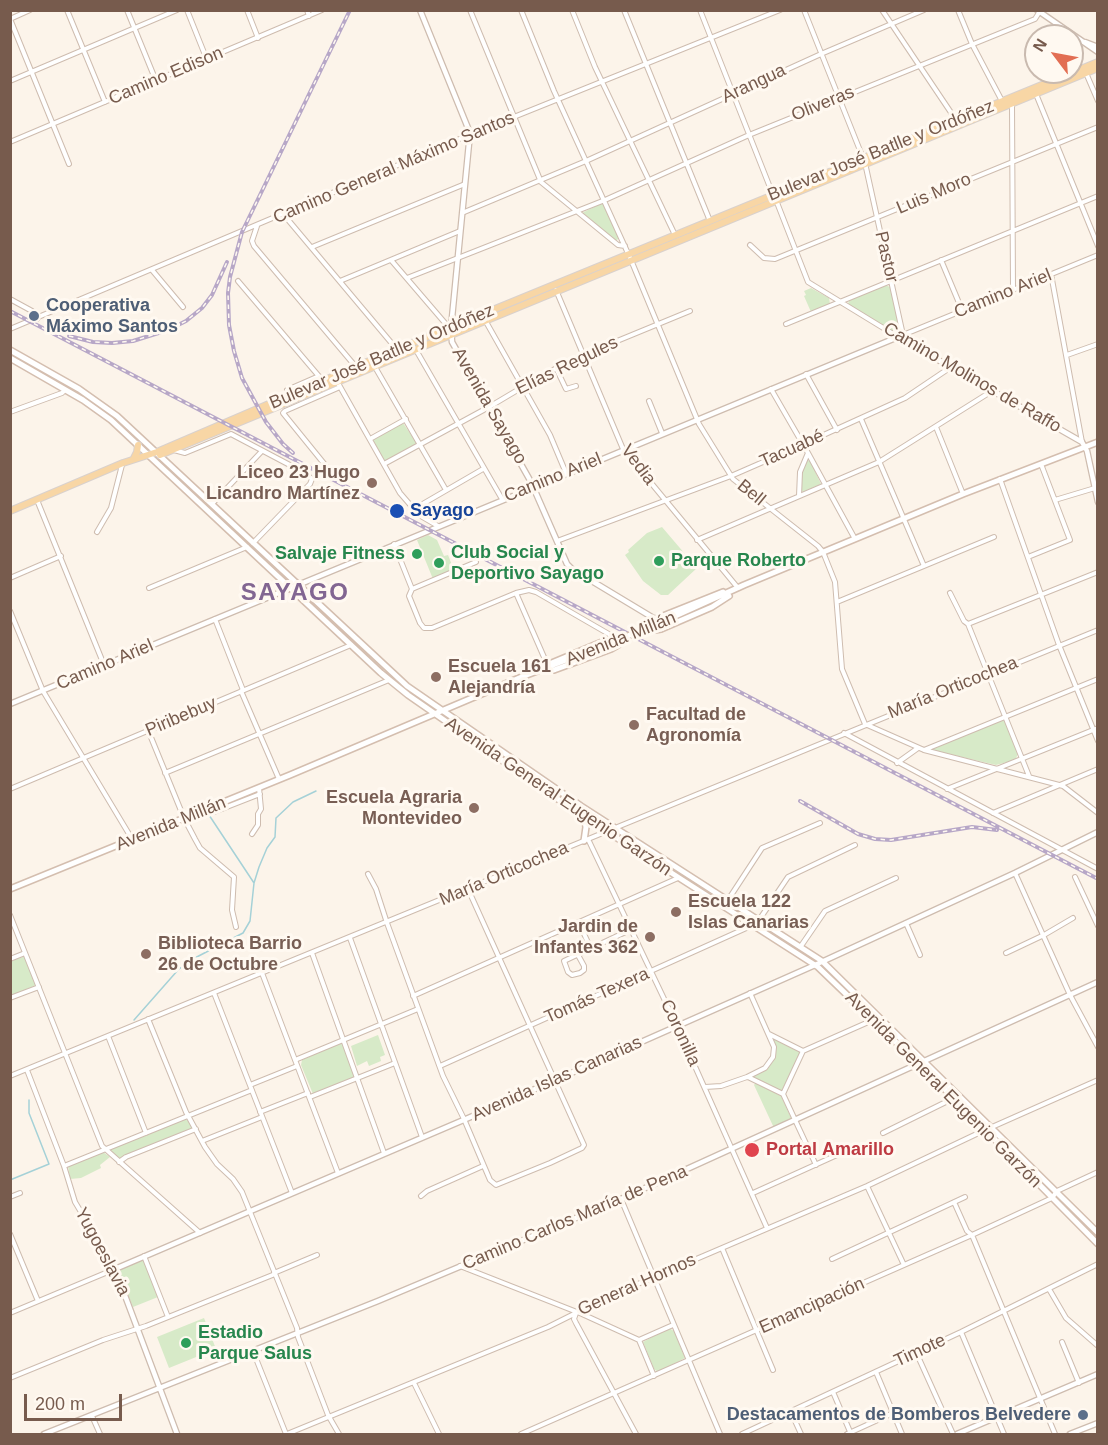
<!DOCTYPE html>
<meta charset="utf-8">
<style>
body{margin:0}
#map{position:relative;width:1108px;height:1445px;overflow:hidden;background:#fcf4ea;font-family:Arial,sans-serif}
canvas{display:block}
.frame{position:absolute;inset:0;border:12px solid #775b4d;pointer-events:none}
.north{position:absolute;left:1024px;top:24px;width:60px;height:60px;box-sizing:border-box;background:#fff9f1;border:2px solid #c9baaf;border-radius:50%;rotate:302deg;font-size:16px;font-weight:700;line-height:24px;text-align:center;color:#775b4d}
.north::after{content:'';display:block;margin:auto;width:21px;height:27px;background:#e26e53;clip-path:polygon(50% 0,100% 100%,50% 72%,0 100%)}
.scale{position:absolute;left:24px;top:1394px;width:98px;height:27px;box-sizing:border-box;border:3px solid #775b4d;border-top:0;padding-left:8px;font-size:18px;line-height:21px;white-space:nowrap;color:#775b4d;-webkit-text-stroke:4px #fff9f1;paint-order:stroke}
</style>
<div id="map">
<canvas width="1108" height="1445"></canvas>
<div class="frame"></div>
<div class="north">N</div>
<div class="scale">200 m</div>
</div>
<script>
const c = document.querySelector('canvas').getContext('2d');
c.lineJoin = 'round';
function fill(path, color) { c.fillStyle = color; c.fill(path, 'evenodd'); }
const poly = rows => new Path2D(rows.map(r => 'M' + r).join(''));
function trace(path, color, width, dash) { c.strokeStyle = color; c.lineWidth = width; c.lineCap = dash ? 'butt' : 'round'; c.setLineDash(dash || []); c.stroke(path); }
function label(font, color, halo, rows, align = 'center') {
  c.font = font + ' Arial,sans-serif'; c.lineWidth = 6; c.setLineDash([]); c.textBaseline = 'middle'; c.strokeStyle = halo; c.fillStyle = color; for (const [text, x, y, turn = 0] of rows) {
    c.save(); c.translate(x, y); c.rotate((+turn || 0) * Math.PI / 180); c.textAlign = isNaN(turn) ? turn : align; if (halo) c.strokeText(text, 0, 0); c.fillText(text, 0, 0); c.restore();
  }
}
const green = poly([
 [602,203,604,204,619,238,617,240,614,240,582,213],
 [885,285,890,287,900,331,899,333,893,332,848,305,849,300],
 [811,288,829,298,830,304,811,312,804,296,806,295,804,291],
 [403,423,416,442,416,444,386,461,384,460,373,440],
 [807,460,810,461,821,484,803,492,800,490,801,473],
 [662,527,697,568,668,595,661,595,643,581,625,555,629,552,628,550,647,533],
 [428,535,437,540,444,556,448,555,454,570,433,579,417,540],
 [1003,720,1006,723,1018,754,1015,760,996,765,932,750,932,748],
 [23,957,25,957,36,985,11,996,11,961],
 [378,1035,385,1055,380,1057,381,1061,369,1066,367,1061,357,1066,351,1046],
 [773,1038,796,1049,800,1053,781,1092,752,1078,767,1068,772,1063,774,1056],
 [340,1043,343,1045,355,1077,313,1094,301,1065,302,1060],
 [756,1082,781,1096,792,1120,774,1128,754,1085],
 [184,1119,189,1121,193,1128,119,1160,109,1150],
 [103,1152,110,1157,100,1165,101,1168,81,1178,70,1179,68,1166],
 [143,1259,158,1297,133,1307,118,1270],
 [204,1318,216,1349,169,1368,157,1337],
 [669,1328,674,1331,685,1358,658,1372,654,1369,643,1342]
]);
const stream = poly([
 [209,815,254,883],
 [134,1020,178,970,189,961,243,933,250,921,254,883,259,867,267,848,275,837,276,818,293,802,316,791],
 [10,1180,49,1164,29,1113,29,1100]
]);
const minor = poly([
 [67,10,105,102],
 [127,10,156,81],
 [187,10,207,60],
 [247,10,258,38],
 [307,10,309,16],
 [470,10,541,182,618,245,625,246],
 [521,10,554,91,631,260,699,424,733,479,818,546,823,552,835,582,842,669,865,724,924,750,1063,786,1098,813],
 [572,10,595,67,675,235],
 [624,10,710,221],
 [700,10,773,195],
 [804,10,865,163,903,335],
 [882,10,956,120],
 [958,10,972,44,1002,101],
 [10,19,69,164],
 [10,19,30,10],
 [1086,73,1098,101],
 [10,81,177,10],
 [1036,94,1098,246],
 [1012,104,1013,289],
 [10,142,322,10],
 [776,200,808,282,898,337,1098,255],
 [462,213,586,161,821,54,924,10],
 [284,215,394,346,395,350],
 [257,226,252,241,254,246,356,367],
 [750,245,764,258,775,259,1098,127],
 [312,247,465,184],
 [391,260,445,323],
 [941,260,962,310],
 [152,270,183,307],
 [1051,274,1082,442],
 [407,278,605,200,749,135,1035,19,1040,11],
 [238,281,323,381],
 [340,281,460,231],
 [556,290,623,449,738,588],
 [10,299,32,311,37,319],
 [485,320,550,435,566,473],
 [786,324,1098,196],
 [10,329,469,135,780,10],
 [416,350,502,499],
 [1067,355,1098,344],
 [375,367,446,490],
 [556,368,566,389,576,386],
 [806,374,837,430],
 [334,376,400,493,419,515,438,526],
 [771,389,808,453],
 [287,390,319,376],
 [649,401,662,433],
 [10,412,62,393,65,390],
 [861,419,924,566],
 [936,427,963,494],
 [370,439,406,419],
 [174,450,185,453,231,434,305,473,312,479,310,484,253,543],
 [384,464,489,407,521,388,525,384,583,355,690,311],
 [326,466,283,413,285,411,340,387],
 [1000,479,1059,645,1098,741],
 [799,496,800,472,808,453,855,539],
 [37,500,104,665],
 [1055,500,1095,488],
 [212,504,262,451],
 [414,509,483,469],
 [97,532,111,508,122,465],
 [697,540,879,462,992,391],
 [557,541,731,476,786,452,905,398,951,367],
 [394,544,412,589,409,596,420,623,424,628,432,628,516,593,529,590,536,592,614,637],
 [1028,557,1070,540,1041,464],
 [10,578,61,556],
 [149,588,247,547],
 [412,589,476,562],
 [516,593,547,664],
 [950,593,964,621,968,624,1029,776],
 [837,602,994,537],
 [10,611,43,691,132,839],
 [215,619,243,690],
 [968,624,1098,572],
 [241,691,279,779],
 [148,730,184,818,195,839,200,848,234,877,232,910,236,927],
 [844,733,1098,869],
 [924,750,1098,679],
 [897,763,918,748],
 [165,773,389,680],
 [10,789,351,645],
 [947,789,1098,728],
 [210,808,214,812,260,794],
 [993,813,1098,769],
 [252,834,258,825,258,814,261,809,259,788],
 [588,839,677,1026,767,1228],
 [1015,873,1070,995,1098,1047],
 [368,874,376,889,387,923,443,1076,464,1119,490,1180,496,1185,550,1163,582,1148,584,1145,468,889],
 [1075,877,1098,926],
 [728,900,762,848,820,823],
 [10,915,102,1146,200,1233],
 [759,920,788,877,855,845],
 [579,923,591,949],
 [906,923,920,955],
 [350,938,422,1137],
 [801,946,825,911,896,878],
 [312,953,384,1153],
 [1006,953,1044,935,1073,918],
 [578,955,584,966,584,970,580,973,572,975,568,972,564,961,632,929],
 [10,959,25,953],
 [262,973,338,1173],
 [214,993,292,1193],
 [413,996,678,878],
 [10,998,39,987],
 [148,1019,186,1112,205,1147,217,1164,233,1179,242,1192,297,1328,298,1337,328,1415,339,1434],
 [769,1034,803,1051],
 [108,1036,146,1133],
 [803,1051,783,1094,816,1165],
 [803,1051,873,1020],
 [295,1060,418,1009],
 [440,1066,753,925],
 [10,1076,1098,630],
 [748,1077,783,1094],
 [250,1085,297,1066],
 [705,1087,721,1086,747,1077,765,1068,773,1057,774,1047,750,993],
 [310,1097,395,1063],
 [260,1112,308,1093],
 [992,1127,1098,1080],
 [883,1133,954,1098],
 [202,1141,262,1117],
 [119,1162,126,1157,196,1129],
 [64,1166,252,1090],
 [867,1186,904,1265],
 [753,1193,848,1150],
 [421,1196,427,1191,483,1166],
 [10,1197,20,1193],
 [621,1199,720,1434],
 [954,1202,967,1231,972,1235,1055,1434],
 [10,1234,38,1301],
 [722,1248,773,1370],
 [144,1256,168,1317],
 [832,1259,965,1197],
 [460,1266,582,1314,639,1340,654,1376],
 [274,1273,317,1255],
 [1049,1289,1066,1318,1098,1346],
 [10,1313,115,1269,75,1202,64,1166,27,1070],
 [576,1313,574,1319,576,1323,636,1434],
 [961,1332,1004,1434],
 [639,1340,673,1325],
 [1062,1342,1079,1383],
 [253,1351,286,1434],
 [916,1352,953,1434],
 [876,1372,902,1434],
 [10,1378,103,1340,146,1326,275,1274],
 [414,1383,439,1434],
 [833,1392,851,1434],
 [791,1412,801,1434],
 [92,1416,100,1434],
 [287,1434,548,1327,612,1295,867,1186,985,1130],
 [521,1434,972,1235,1052,1198,1057,1191,1098,1172],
 [742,1434,961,1332,1098,1264],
 [847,1434,893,1413]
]);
const tertiary = poly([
 [420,10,470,133,451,328,452,342,531,482,567,564,572,569,655,619],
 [1037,10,1098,52],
 [1085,42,1098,47],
 [10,704,898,337,1082,442,1087,451,1098,502],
 [44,1434,378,1301,621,1199,1098,982],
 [177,1434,115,1269,508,1101,815,965,1015,873,1098,832],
 [957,1434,1098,1374],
 [1070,1434,1098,1423]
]);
const secondary = poly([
 [10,350,79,389,117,416,407,686,581,806,822,961,1098,1233],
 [10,358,83,400,111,420,381,673,408,695,575,811,818,967,954,1098,1098,1244],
 [723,592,653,620,651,621,653,627,655,630,661,629,712,607,729,596],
 [662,622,744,585,963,494,1098,442],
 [535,670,614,637,620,641,618,645,611,649,554,670,549,669],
 [584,841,586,827,584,817],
 [10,889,290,775,524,676,603,646]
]);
const primary = poly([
 [160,455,1098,68],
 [134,458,137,452,138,445],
 [10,511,123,463,157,452,395,350,1098,62]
]);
const rail = poly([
 [10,311,1098,879],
 [69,336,93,342,112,343,133,341,168,330,186,321,202,308,212,295,227,262],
 [293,453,283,444,266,422,242,378,234,351,229,325,228,293,230,277,242,232,350,10],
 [800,801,858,834,875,839,891,840,972,827,997,830]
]);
const secondaryBridge = poly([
 [603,646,662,622]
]);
const markers = [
 [34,316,6,"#5c6f8a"],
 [372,483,6,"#8d6e63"],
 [397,511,8,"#1a4fb4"],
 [417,554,6,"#2e9e5b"],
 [659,561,6,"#2e9e5b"],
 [439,563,6,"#2e9e5b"],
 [436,677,6,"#8d6e63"],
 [634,725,6,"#8d6e63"],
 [474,808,6,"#8d6e63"],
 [676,912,6,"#8d6e63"],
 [650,937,6,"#8d6e63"],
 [146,954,6,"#8d6e63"],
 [752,1150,8,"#e0444e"],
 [186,1343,6,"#2e9e5b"],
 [1083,1415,6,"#5c6f8a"]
];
const streetNames = [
 ["Camino Edison",166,76,-23],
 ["Arangua",754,84,-25],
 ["Oliveras",823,104,-22],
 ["Bulevar José Batlle y Ordóñez",881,151,-22],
 ["Camino General Máximo Santos",394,168,-23],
 ["Luis Moro",934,194,-23],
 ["Pastor",886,257,77],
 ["Camino Ariel",1003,294,-22],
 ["Bulevar José Batlle y Ordóñez",382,357,-23],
 ["Elías Regules",567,366,-26],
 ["Camino Molinos de Raffo",972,378,30],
 ["Avenida Sayago",489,406,60],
 ["Tacuabé",792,449,-24],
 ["Vedia",638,465,53],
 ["Camino Ariel",553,478,-22],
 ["Bell",751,493,39],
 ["Avenida Millán",621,639,-22],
 ["Camino Ariel",105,665,-23],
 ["María Orticochea",953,688,-22],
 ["Piribebuy",181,717,-23],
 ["Avenida General Eugenio Garzón",558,797,34],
 ["Avenida Millán",171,824,-22],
 ["María Orticochea",504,874,-23],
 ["Tomás Texera",597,996,-24],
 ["Coronilla",680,1033,65],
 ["Avenida Islas Canarias",557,1079,-24],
 ["Avenida General Eugenio Garzón",943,1090,45],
 ["Camino Carlos María de Pena",575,1218,-23],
 ["Yugoeslavia",102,1252,62],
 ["General Hornos",637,1285,-24],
 ["Emancipación",812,1306,-24],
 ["Timote",920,1351,-25]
];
const serviceNames = [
 ["Cooperativa",46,306],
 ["Máximo Santos",46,327],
 ["Destacamentos de Bomberos Belvedere",1071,1415,"right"]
];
const educationNames = [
 ["Liceo 23 Hugo",360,473,"right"],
 ["Licandro Martínez",360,494,"right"],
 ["Escuela 161",448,667],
 ["Alejandría",448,688],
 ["Facultad de",646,715],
 ["Agronomía",646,736],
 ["Escuela Agraria",462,798,"right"],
 ["Montevideo",462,819,"right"],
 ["Escuela 122",688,902],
 ["Islas Canarias",688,923],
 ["Jardin de",638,927,"right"],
 ["Infantes 362",638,948,"right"],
 ["Biblioteca Barrio",158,944],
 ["26 de Octubre",158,965]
];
const transitNames = [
 ["Sayago",410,511]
];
const leisureNames = [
 ["Club Social y",451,553],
 ["Deportivo Sayago",451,574],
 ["Salvaje Fitness",405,554,"right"],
 ["Parque Roberto",671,561],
 ["Estadio",198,1333],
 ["Parque Salus",198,1354]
];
const healthNames = [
 ["Portal Amarillo",766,1150]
];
const districtNames = [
 ["SAYAGO",295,593]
];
fill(green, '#d7eac8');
trace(stream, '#a5d1d7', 1.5);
trace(minor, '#cebcaf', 6);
trace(tertiary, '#cebcaf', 7);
trace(secondary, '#d4beaf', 8);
trace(primary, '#d9d1cd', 8);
trace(minor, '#fff', 4);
trace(tertiary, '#fff', 4.5);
trace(secondary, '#fff', 5);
trace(primary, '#f8d6a5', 6);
trace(rail, '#b7a7c7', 4);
trace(rail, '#fff9f1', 1.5, [4.5]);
trace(secondaryBridge, '#d4beaf', 8, []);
trace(secondaryBridge, '#fff', 5);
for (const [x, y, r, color] of markers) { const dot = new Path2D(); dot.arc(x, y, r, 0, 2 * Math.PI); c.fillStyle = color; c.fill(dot); trace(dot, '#fff9f1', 2); }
label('18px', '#775b4d', '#fff9f1', streetNames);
label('bold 18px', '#4e5e75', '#fff9f1', serviceNames, 'left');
label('bold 18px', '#785e54', '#fff9f1', educationNames, 'left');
label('bold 18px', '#164399', '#fff9f1', transitNames, 'left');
label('bold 18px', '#27864d', '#fff9f1', leisureNames, 'left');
label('bold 18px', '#be3a42', '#fff9f1', healthNames, 'left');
c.letterSpacing = '1.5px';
label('bold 24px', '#826692', '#fff9f1', districtNames);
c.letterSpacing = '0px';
</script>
